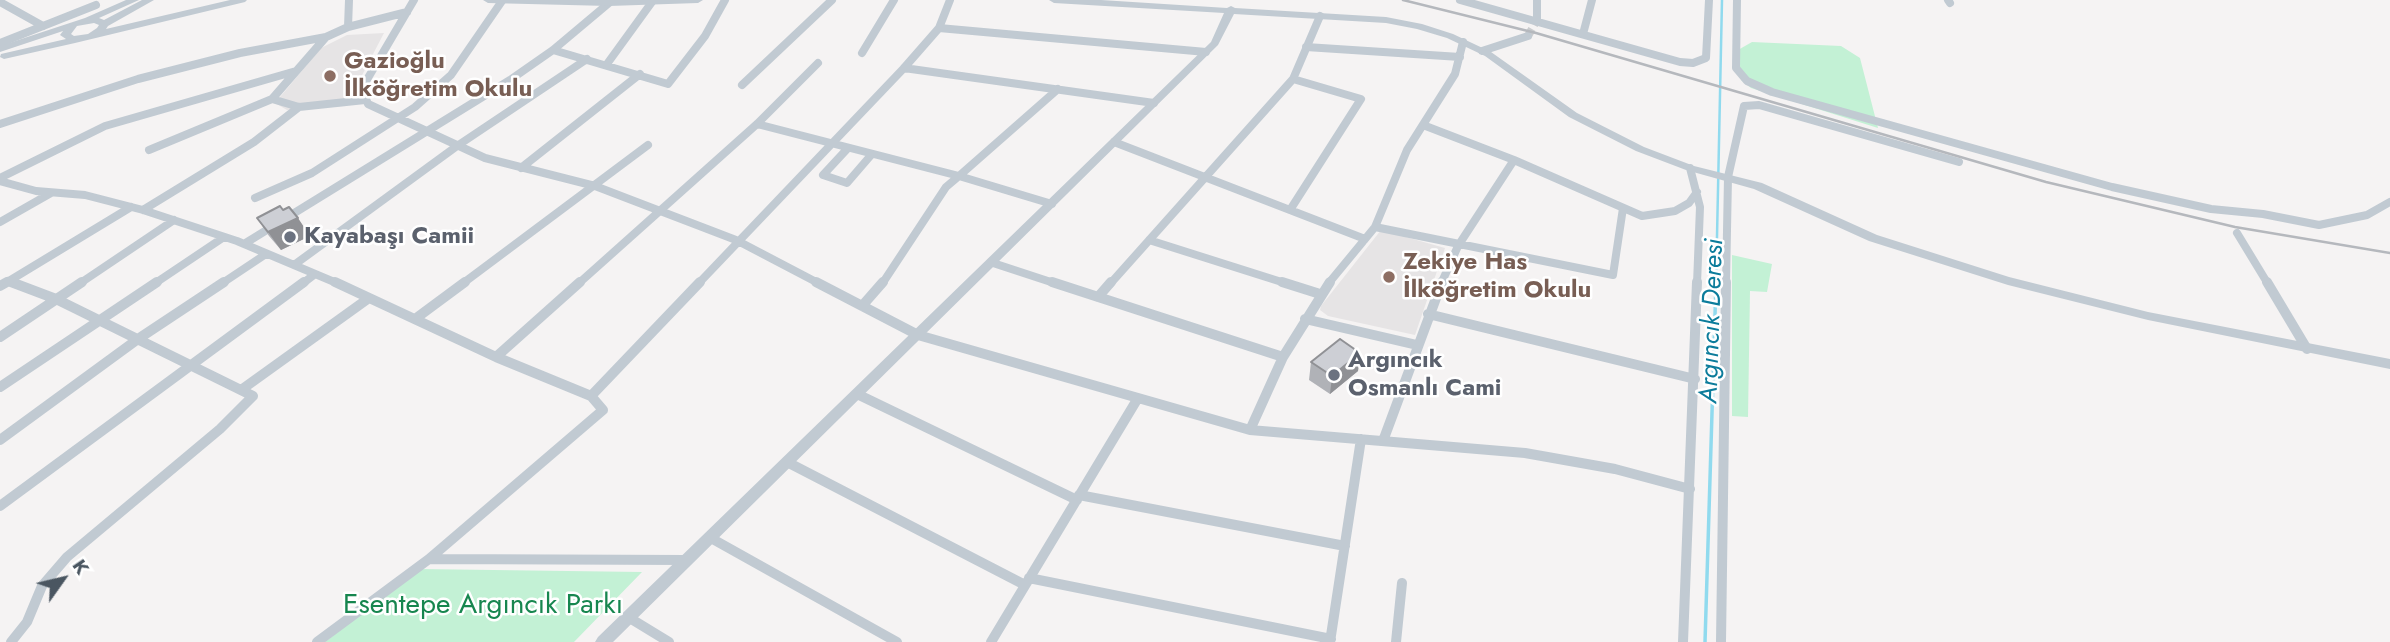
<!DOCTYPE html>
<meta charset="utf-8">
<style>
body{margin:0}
#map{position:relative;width:2390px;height:642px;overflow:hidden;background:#f5f3f3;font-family:Jost,sans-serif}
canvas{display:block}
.north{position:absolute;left:28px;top:544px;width:70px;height:70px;-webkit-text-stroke:5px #fff;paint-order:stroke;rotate:56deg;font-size:19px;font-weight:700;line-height:28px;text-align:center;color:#4a5661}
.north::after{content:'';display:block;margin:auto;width:24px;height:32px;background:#4a5661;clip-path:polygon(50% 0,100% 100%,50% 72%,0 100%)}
</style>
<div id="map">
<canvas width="2390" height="642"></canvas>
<div class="north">K</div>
</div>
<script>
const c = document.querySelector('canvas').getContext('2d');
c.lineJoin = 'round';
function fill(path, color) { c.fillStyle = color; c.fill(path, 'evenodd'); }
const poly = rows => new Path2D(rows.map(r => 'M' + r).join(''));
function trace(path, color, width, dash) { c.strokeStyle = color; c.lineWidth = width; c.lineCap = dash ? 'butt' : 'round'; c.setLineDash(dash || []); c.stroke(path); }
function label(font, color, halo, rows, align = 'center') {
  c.font = font + ' Jost,sans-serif'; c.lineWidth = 5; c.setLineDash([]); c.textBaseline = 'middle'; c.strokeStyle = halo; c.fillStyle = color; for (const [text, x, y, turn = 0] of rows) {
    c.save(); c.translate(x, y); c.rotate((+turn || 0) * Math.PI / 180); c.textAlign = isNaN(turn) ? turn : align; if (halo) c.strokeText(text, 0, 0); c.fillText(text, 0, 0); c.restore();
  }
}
const education = poly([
 [384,33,346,106,287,110,275,103,321,48,347,35],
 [1381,230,1445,248,1415,335,1328,316,1320,310,1321,306]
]);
const green = poly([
 [1752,42,1841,46,1860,58,1878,128,1751,88,1741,80,1738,50],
 [1732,255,1772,264,1767,292,1750,291,1748,417,1732,416],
 [419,569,642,572,574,642,325,642]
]);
const streamFar1 = poly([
 [1716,284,1722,0]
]);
const stream = poly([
 [1705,642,1716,282]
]);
const minorTunnel = poly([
 [1528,36,1537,20]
]);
const minorFar1 = poly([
 [414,0,365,83,364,94,368,104,485,158,595,186,736,240,820,284],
 [1460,0,1680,62,1693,63,1706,58,1709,0],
 [1537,0,1537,20],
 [1737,0,1736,68,1747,81,1772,92,2112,187,2211,209,2263,214,2319,225,2367,215,2390,202],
 [1948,0,1950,3],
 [0,2,43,26],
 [348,27,349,0],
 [939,28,1206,52],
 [1583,34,1592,0],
 [326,37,272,99,299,107,365,100],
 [0,43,96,5],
 [1306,47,1460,57],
 [553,50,668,84,705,36,725,0],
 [1482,51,1528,36],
 [862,53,894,0],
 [607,64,652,2],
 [904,68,1154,103],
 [742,85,832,0],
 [0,124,138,79,240,53,326,37,348,27,407,12],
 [757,124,959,176,1058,89],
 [1423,125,1514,160,1642,216,1675,211,1689,203,1697,192],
 [1114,142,1365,239],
 [848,148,823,175,847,183,872,154],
 [149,150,272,99],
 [521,168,640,74],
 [1690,168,1700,207,1697,284],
 [0,178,105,126,296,71],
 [0,181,36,191,85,195,143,210,237,241,339,284],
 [255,198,312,173,415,107,451,75,502,1],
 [143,210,254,142,299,107],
 [1290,210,1361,99,1293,79],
 [0,222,51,193],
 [1375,227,1613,275,1623,208],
 [2237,233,2268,284],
 [1149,240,1288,284],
 [244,244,510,80,553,50,609,3],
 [993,263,1057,284],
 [294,265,457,146,587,59],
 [8,281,15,284],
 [4,284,131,207],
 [79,284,174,220],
 [154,284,224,237],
 [221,284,266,254],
 [302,284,315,274],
 [462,284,648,145],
 [578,284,757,124,818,63],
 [698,284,904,68,939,28,950,0],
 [882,284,946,187,959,176,1052,204],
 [1110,284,1293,79,1320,16],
 [1328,284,1375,227,1407,150,1455,74,1463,42],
 [1441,284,1458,246,1514,160],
 [1726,284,1728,177,1744,106,1759,105,1959,162]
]);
const minor = poly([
 [11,282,56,299,253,396,220,429,67,557,42,586,27,622,11,642],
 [335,282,496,357,591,396,700,282],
 [816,282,918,335,1250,430,1525,453,1615,469,1690,489],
 [1052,282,1283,357],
 [1282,282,1320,294],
 [2267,282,2307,349],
 [0,286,7,282],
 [1098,297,1111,282],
 [862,306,883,282],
 [1428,314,1695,379],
 [415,319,465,282],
 [1305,319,1417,345],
 [0,337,82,282],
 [496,357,580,282],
 [0,387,157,282],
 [241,390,369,298],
 [857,394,1077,500],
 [1250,430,1283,357,1330,282],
 [0,440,138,339,224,282],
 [1383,441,1442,282],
 [787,462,1025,585],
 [1079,495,1345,546],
 [0,506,304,282],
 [709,537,897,642],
 [429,559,686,560],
 [1029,578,1331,639],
 [628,617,669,642],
 [317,642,429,559,603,410,591,396],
 [991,642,1138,398],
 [1330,642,1361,439],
 [1396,642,1402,583],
 [1683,642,1697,282],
 [1721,642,1726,282]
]);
const tertiary = poly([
 [126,0,139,0,99,18,104,20,142,0,154,0,108,26,106,29,230,0,247,0,245,2,75,43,4,59,0,57,1,54,66,39,60,35,63,31,0,52,0,46,85,18,126,0],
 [94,23,99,25,97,28,88,34,74,36,71,34,77,26,94,23],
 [483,0,703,0,698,3,609,6,488,3,483,0],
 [1049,0,1101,0,1227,8,1231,6,1235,8,1386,17,1422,24,1453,34,1491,52,1577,113,1644,147,1694,166,1762,183,1877,235,2009,277,2148,312,2390,359,2390,369,2148,320,2008,285,1869,241,1754,189,1686,170,1636,151,1569,117,1485,56,1447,38,1417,29,1386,23,1234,14,1218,45,613,642,595,642,598,637,1211,42,1224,13,1054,3,1049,0]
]);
const rail = poly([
 [1403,0,1536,33,2046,182,2235,227,2390,253]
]);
const wall = poly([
 [257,218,310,236,281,250,269,236],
 [1360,353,1358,371,1330,394,1309,380,1311,362]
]);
const shadedWall = poly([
 [298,218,310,236,281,250,268,232],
 [1360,353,1358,371,1330,394,1332,376]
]);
const building = poly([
 [280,206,283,210,289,207,298,218,268,232,257,218,280,206],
 [1340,339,1360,353,1332,376,1311,362,1340,339]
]);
const markers = [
 [330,76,7,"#8d6e63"],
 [290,237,7,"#6b7280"],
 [1389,277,7,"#8d6e63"],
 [1334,375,7,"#6b7280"]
];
const educationNames = [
 ["Gazioğlu",344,62],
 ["İlköğretim Okulu",344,90],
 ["Zekiye Has",1403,263],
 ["İlköğretim Okulu",1403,291]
];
const worshipNames = [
 ["Kayabaşı Camii",304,237],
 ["Argıncık",1348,361],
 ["Osmanlı Cami",1348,389]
];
const waterNames = [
 ["Argıncık Deresi",1713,321,-88]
];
const nearParknames = [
 ["Esentepe Argıncık Parkı",483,606]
];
fill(education, '#e6e4e5');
fill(green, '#c3f1d5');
trace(streamFar1, '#90daee', 2.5);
trace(stream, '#90daee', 3.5);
trace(minorTunnel, '#caccce', 8, [8, 4.5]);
trace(minorFar1, '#c1cad2', 8);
trace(minor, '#c1cad2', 10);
fill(tertiary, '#c1cad2');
trace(rail, '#b5b8bd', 2.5);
fill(wall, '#b0b2b7');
fill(shadedWall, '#909195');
fill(building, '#cdcfd5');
trace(building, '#909195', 2);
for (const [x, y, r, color] of markers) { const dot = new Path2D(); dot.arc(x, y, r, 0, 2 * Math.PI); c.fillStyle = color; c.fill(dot); trace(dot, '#fff', 2.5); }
label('bold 24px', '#785e54', '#fff', educationNames, 'left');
label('bold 24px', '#5b616d', '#fff', worshipNames, 'left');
label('italic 26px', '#0c7c9b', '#fff', waterNames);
label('28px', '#17864f', '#fff', nearParknames);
</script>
